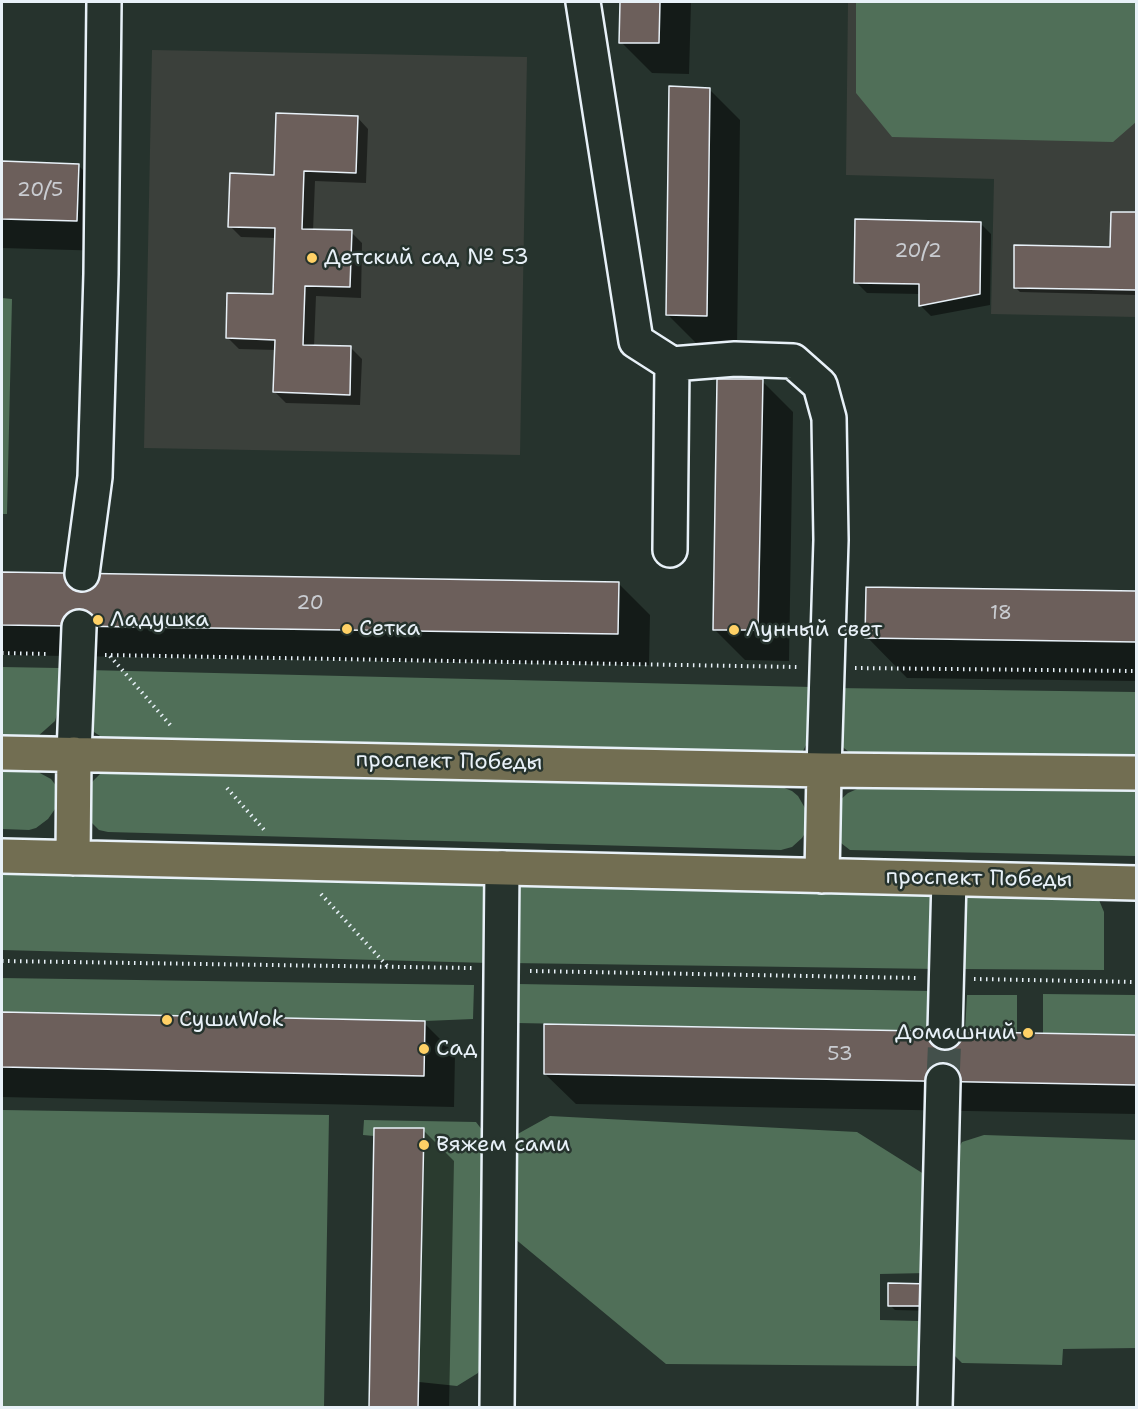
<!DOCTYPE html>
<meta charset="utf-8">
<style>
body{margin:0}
#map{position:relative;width:1138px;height:1409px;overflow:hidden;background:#26332d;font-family:"Shantell Sans",sans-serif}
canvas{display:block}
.frame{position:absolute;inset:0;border:3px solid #e8f1f8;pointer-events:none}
</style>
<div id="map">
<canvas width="1138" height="1409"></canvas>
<div class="frame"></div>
</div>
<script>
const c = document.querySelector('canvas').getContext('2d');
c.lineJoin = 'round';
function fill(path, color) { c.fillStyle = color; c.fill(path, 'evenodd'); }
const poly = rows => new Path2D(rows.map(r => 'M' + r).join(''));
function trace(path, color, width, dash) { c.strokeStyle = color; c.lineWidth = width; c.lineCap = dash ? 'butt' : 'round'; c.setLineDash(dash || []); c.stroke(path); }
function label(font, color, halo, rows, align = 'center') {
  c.font = font + ' "Shantell Sans",sans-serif'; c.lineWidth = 5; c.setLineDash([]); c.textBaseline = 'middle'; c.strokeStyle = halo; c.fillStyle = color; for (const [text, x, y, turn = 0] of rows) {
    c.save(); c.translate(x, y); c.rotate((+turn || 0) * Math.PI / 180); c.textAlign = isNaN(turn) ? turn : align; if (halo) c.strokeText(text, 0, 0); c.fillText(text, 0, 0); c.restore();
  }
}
const built = poly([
 [848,2,1136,2,1136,317,991,314,994,179,846,175],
 [152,50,527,57,520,455,144,448]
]);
const green = poly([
 [856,2,1136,2,1136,122,1113,142,892,137,856,93],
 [2,298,12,299,7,514,2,514],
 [2,667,59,668,59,707,55,721,37,737,2,740],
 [87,670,812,687,810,737,803,751,796,754,111,740,103,738,94,732,88,723],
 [835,688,1136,692,1136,758,849,752,840,745],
 [2,769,36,771,51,779,57,787,59,794,55,809,48,819,36,828,29,830,2,829],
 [110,773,774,784,792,791,798,796,809,815,807,830,802,838,792,847,781,850,108,832,99,830,89,820,89,785,100,774],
 [864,786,1136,790,1136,856,850,850,837,840,839,801,848,793],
 [2,861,481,880,486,885,489,963,2,950],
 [518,883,928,892,937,905,937,969,511,963],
 [1089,890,1099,900,1104,912,1104,970,960,969,961,903,969,893],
 [2,978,474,985,473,1019,425,1021,2,1012],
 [518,984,931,991,929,1031,517,1023],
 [1043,994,1135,995,1135,1035,1043,1033],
 [967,995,1017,995,1017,1033,965,1032],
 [2,1110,329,1115,324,1407,2,1407],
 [550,1116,857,1132,927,1176,927,1273,880,1274,880,1320,919,1321,919,1366,666,1364,514,1238,514,1136],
 [364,1120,476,1122,486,1135,485,1357,478,1373,457,1386,419,1382,424,1129,375,1128,374,1136,363,1135],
 [984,1135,1136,1140,1136,1348,1063,1349,1062,1365,962,1363,953,1354,955,1155,962,1142]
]);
const shadow = poly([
 [621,2,691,2,689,74,652,73,621,42],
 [709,89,740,120,737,346,698,345,667,314],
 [357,117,368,129,366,183,315,181,313,231,351,232,362,243,361,298,316,296,314,347,351,348,362,359,360,405,286,403,275,392,276,350,239,349,228,338,274,296,276,238,241,237,230,226,275,176],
 [2,163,78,165,109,196,108,251,2,248],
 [1112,213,1136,214,1136,295,1020,292,1015,287,1111,249],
 [980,223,991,234,990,305,931,316,920,305,920,294,867,293,856,282],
 [762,381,793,412,789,661,745,660,714,629],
 [2,574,619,584,650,615,649,665,2,655],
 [867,589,1136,592,1136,681,907,678,867,637],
 [2,1014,424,1023,455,1054,454,1107,2,1097],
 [546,1026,1136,1036,1136,1114,576,1104,545,1074],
 [423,1130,454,1161,449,1408,370,1408],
 [890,1285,935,1311,895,1310,890,1305]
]);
const building = poly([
 [620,2,660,2,659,43,619,43,620,2],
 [669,86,710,88,707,316,666,315,669,86],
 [276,113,358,116,356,173,304,171,302,229,352,230,350,287,305,286,303,345,351,346,350,395,273,392,275,340,226,338,227,293,273,294,275,228,228,227,230,173,274,175,276,113],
 [2,161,79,164,77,221,2,219,2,161],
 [1111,212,1136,212,1136,290,1014,288,1014,245,1110,247,1111,212],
 [855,219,981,222,980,294,919,306,919,284,854,283,855,219],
 [717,379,763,379,758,630,713,630,717,379],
 [2,572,619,582,618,634,2,625,2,572],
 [866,587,1136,591,1136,642,865,638,866,587],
 [2,1012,425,1021,424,1076,2,1067,2,1012],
 [544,1024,1136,1035,1136,1085,544,1074,544,1024],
 [374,1128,424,1128,418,1408,369,1408,374,1128],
 [888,1283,931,1284,931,1306,888,1306,888,1283]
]);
const minorTunnel = poly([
 [943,1081,945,1032]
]);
const path = poly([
 [2,653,50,654],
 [105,655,797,667],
 [110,656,172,727],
 [855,668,1136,671],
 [227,788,266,832],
 [321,894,389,968],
 [2,961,472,968],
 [530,971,918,978],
 [974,979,1136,982]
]);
const minor = poly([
 [583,2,636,341,672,364],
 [670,550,672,364,735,359,793,361,820,385,829,418,831,540,824,770],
 [82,574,95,477,101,274,104,2],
 [74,754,79,627],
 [945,1032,949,879],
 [497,1408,502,868],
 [935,1408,943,1081]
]);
const major = poly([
 [2,753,824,770,1136,773],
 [2,856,1136,883],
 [73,858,74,754],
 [822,876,824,770]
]);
const markers = [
 [312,258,6,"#ffd166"],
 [98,620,6,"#ffd166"],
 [347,629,6,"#ffd166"],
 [734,630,6,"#ffd166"],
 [167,1020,6,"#ffd166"],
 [1028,1033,6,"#ffd166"],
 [424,1049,6,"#ffd166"],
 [424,1145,6,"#ffd166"]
];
const numberNames = [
 ["20/5",40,191],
 ["20/2",918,252],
 ["20",310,604],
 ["18",1001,614],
 ["53",840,1055]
];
const poiNames = [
 ["Детский сад № 53",324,258],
 ["Ладушка",110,620],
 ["Сетка",359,629],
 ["Лунный свет",746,630],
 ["СушиWok",179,1020],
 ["Домашний",1016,1033,"right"],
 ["Сад",436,1049],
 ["Вяжем сами",436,1145]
];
const streetNames = [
 ["проспект Победы",449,762,1],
 ["проспект Победы",979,879,1]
];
fill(built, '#3b403b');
fill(green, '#506f58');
fill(shadow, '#0007');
fill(building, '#6c5f5b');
trace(building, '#e8f1f8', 1.5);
trace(minorTunnel, '#43504b', 33, [33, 16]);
trace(minor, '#e8f1f8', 38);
trace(major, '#e8f1f8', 38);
trace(path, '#e8f1f8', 4, [1.5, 4.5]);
trace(minor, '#26332d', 33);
trace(major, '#726e52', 33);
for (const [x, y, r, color] of markers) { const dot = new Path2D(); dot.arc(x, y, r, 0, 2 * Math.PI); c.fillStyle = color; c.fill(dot); trace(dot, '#26332d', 2); }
label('20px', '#c9ccd1', null, numberNames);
label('22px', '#e8f1f8', '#26332d', poiNames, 'left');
label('22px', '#e8f1f8', '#26332d', streetNames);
</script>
